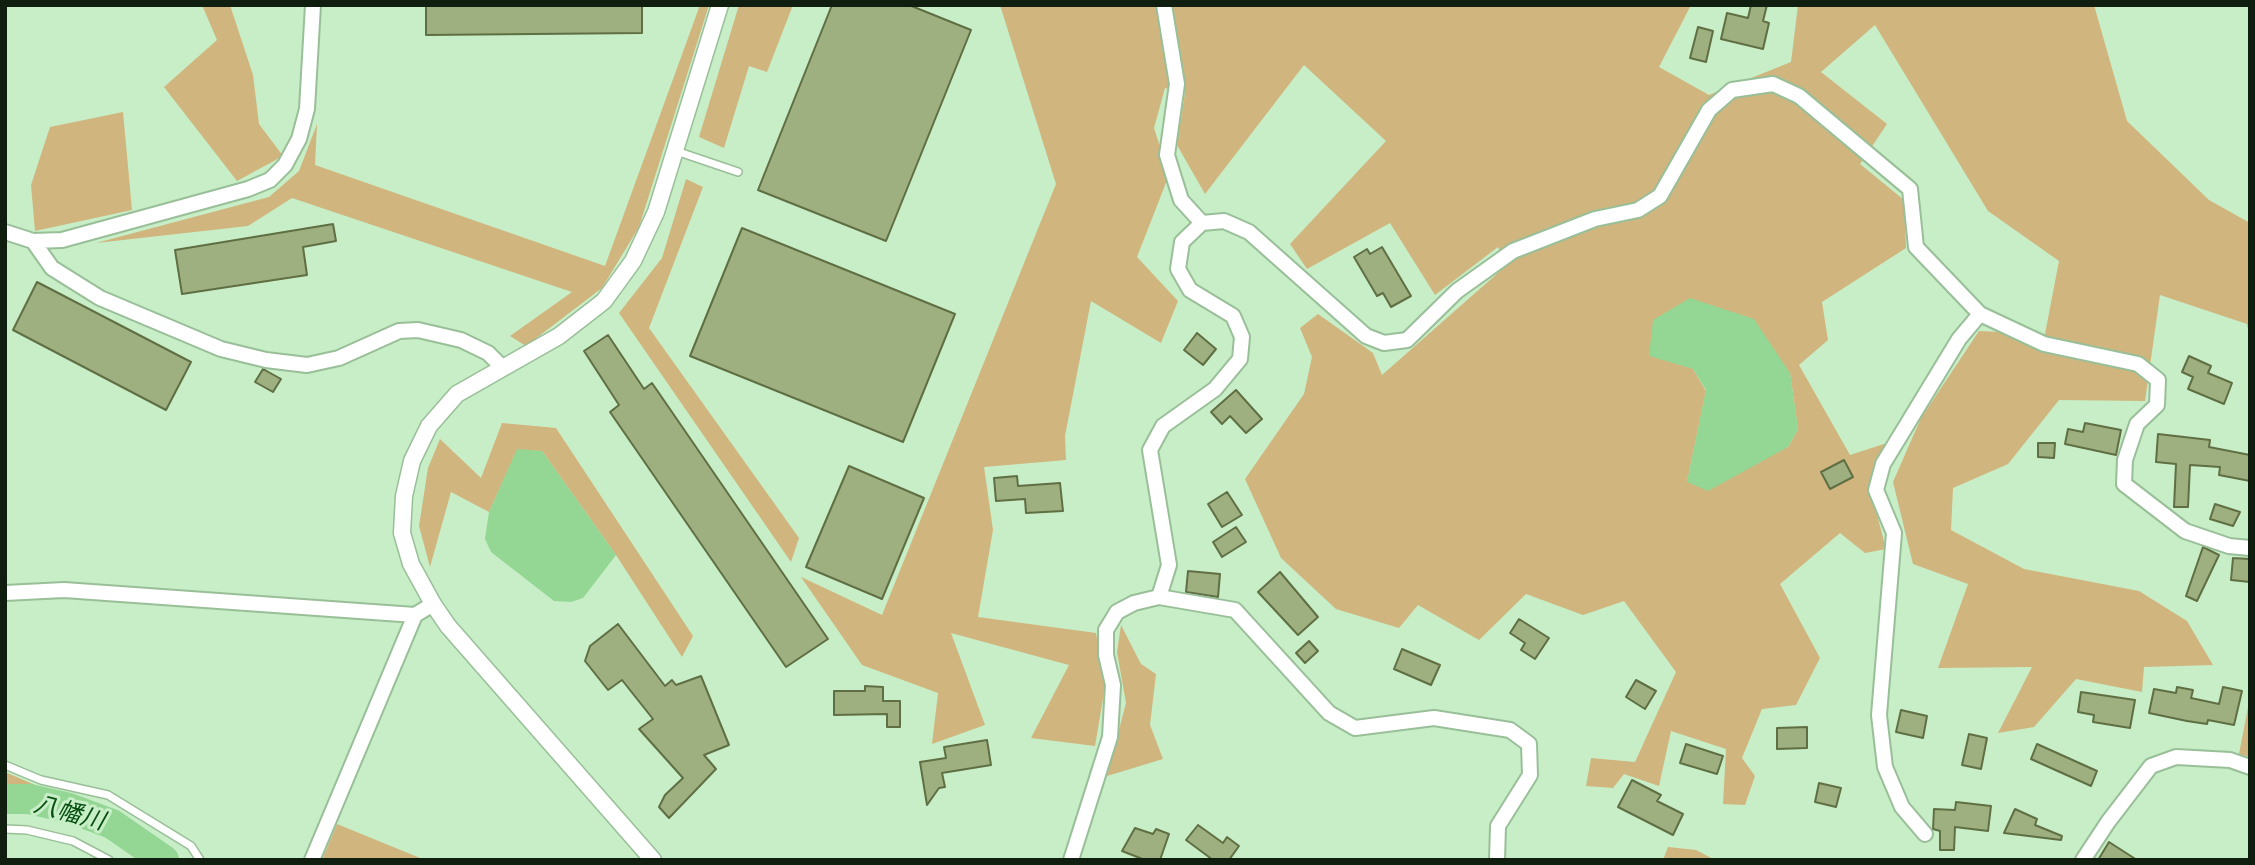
<!DOCTYPE html>
<meta charset="utf-8">
<style>
body{margin:0}
#map{position:relative;width:2255px;height:865px;overflow:hidden;background:#c7eec6;font-family:"Times New Roman",serif}
canvas{display:block}
.frame{position:absolute;inset:0;border:7px solid #101e10;pointer-events:none}
</style>
<div id="map">
<canvas width="2255" height="865"></canvas>
<div class="frame"></div>
</div>
<script>
const c = document.querySelector('canvas').getContext('2d');
c.lineJoin = 'round';
function fill(path, color) { c.fillStyle = color; c.fill(path, 'evenodd'); }
const poly = rows => new Path2D(rows.map(r => 'M' + r).join(''));
function trace(path, color, width, dash) { c.strokeStyle = color; c.lineWidth = width; c.lineCap = dash ? 'butt' : 'round'; c.setLineDash(dash || []); c.stroke(path); }
function label(font, color, halo, rows, align = 'center') {
  c.font = font + ' "Times New Roman","Noto Sans JP",serif'; c.lineWidth = 6; c.setLineDash([]); c.textBaseline = 'middle'; c.strokeStyle = halo; c.fillStyle = color; for (const [text, x, y, turn = 0] of rows) {
    c.save(); c.translate(x, y); c.rotate((+turn || 0) * Math.PI / 180); c.textAlign = isNaN(turn) ? turn : align; if (halo) c.strokeText(text, 0, 0); c.fillText(text, 0, 0); c.restore();
  }
}
const green = poly([
 [202,5,230,5,253,75,259,124,283,156,237,181,164,87,217,40],
 [700,5,709,5,639,227,602,288,526,346,510,336,572,292,292,198,248,226,96,243,269,197,299,171,317,124,315,165,605,266],
 [739,5,793,5,767,72,749,66,724,148,699,137],
 [1000,5,1691,5,1659,67,1709,95,1791,62,1798,5,2094,5,2127,121,2209,200,2250,223,2250,340,2247,324,2160,295,2145,401,2059,400,2008,464,1953,488,1951,530,2024,569,2139,591,2187,621,2213,665,2144,667,2142,692,2076,679,2034,727,1998,733,2032,667,1938,668,1968,584,1913,564,1893,482,1921,418,1979,331,2045,334,2059,261,1988,211,1875,25,1821,72,1887,124,1860,164,1904,200,1906,248,1822,302,1828,340,1799,365,1850,455,1887,443,1870,488,1886,549,1865,553,1840,533,1780,584,1820,658,1796,705,1762,709,1742,758,1755,776,1745,805,1723,804,1726,749,1671,731,1659,786,1624,774,1613,788,1586,786,1591,758,1635,762,1676,672,1624,601,1583,615,1526,594,1479,640,1418,605,1399,628,1336,609,1281,558,1245,479,1304,394,1312,357,1300,328,1318,314,1373,353,1382,375,1507,265,1498,247,1435,295,1390,223,1307,269,1290,244,1386,141,1304,65,1205,194,1177,145,1185,93,1165,88,1154,128,1169,175,1137,257,1178,301,1161,343,1091,301,1065,436,1066,460,984,467,993,530,978,617,1096,633,1105,687,1095,746,1031,738,1069,665,951,633,985,725,932,744,938,693,862,665,801,577,882,615,1056,184],
 [1693,369,1790,373,1798,429,1788,447,1687,482,1706,391],
 [123,112,132,210,35,231,31,185,50,127],
 [686,179,703,187,649,328,799,538,791,562,619,313,662,258],
 [502,423,556,428,693,636,682,657,616,555,542,451,517,450,489,512,451,492,430,567,419,526,428,468,440,439,481,478],
 [1121,625,1141,664,1156,674,1150,725,1163,759,1107,776,1126,703,1117,652],
 [2250,697,2250,757,2239,754],
 [5,772,42,788,5,787],
 [337,824,425,860,322,860],
 [1668,847,1696,850,1715,860,1663,860]
]);
const water = poly([
 [1690,298,1754,319,1790,373,1798,429,1788,447,1708,491,1687,482,1706,390,1693,369,1649,356,1653,320],
 [517,449,542,451,616,555,583,598,571,602,554,601,491,552,485,539,489,512]
]);
const river = poly([
 [5,799,29,799,69,808,112,824,164,860]
]);
const building = poly([
 [426,5,642,5,642,33,426,35,426,5],
 [832,5,909,5,971,30,886,241,758,190,832,5],
 [1751,5,1767,5,1763,21,1769,23,1763,49,1721,39,1727,13,1748,18,1751,5],
 [1698,27,1713,31,1706,62,1690,58,1698,27],
 [333,224,336,241,303,247,307,275,182,294,175,250,333,224],
 [742,228,955,314,903,442,690,356,742,228],
 [1382,247,1411,296,1391,307,1383,293,1377,296,1354,257,1367,249,1370,254,1382,247],
 [37,282,191,362,166,410,13,330,37,282],
 [1197,333,1216,349,1203,365,1184,350,1197,333],
 [608,335,644,389,652,383,828,639,786,667,610,412,619,405,584,351,608,335],
 [2189,356,2211,366,2208,373,2232,383,2224,404,2188,389,2193,377,2182,372,2189,356],
 [263,369,281,379,273,392,255,382,263,369],
 [1236,390,1262,419,1246,433,1230,416,1222,424,1211,412,1236,390],
 [2085,423,2121,430,2116,455,2065,444,2068,429,2083,432,2085,423],
 [2158,434,2210,440,2209,447,2250,455,2250,481,2219,475,2220,467,2190,465,2188,507,2174,507,2176,464,2156,462,2158,434],
 [2038,443,2055,443,2054,458,2038,457,2038,443],
 [1844,460,1853,477,1830,489,1821,472,1844,460],
 [849,466,924,498,882,599,806,567,849,466],
 [1017,476,1018,486,1060,483,1063,511,1026,513,1025,499,996,501,994,478,1017,476],
 [1227,492,1242,515,1222,527,1208,504,1227,492],
 [2215,504,2240,512,2233,526,2210,519,2215,504],
 [1236,527,1246,542,1222,557,1213,542,1236,527],
 [2203,547,2219,555,2197,601,2186,596,2203,547],
 [2233,558,2250,559,2250,582,2231,580,2233,558],
 [1188,571,1220,574,1218,597,1186,592,1188,571],
 [1280,572,1318,617,1298,635,1258,592,1280,572],
 [1519,619,1549,638,1535,659,1521,650,1525,643,1510,633,1519,619],
 [618,624,665,686,672,680,676,685,701,676,729,745,704,755,716,769,669,818,659,807,665,795,683,778,639,729,653,719,622,680,608,690,585,661,590,646,618,624],
 [1309,641,1318,651,1305,663,1296,653,1309,641],
 [1402,649,1440,665,1431,685,1394,669,1402,649],
 [1636,680,1656,691,1645,709,1626,697,1636,680],
 [865,686,883,687,883,701,900,701,900,727,887,727,887,714,834,715,834,691,865,691,865,686],
 [2177,687,2193,690,2191,698,2219,704,2223,687,2242,691,2234,725,2208,720,2207,724,2187,721,2149,713,2154,689,2176,693,2177,687],
 [2081,692,2135,700,2130,728,2093,722,2094,715,2078,712,2081,692],
 [1901,710,1927,716,1923,738,1896,732,1901,710],
 [1807,727,1807,748,1777,749,1777,728,1807,727],
 [1969,734,1987,738,1981,769,1962,765,1969,734],
 [987,740,991,765,942,773,945,787,939,788,927,805,920,762,946,758,944,747,987,740],
 [1686,744,1723,756,1717,774,1680,763,1686,744],
 [2037,744,2097,771,2091,786,2031,759,2037,744],
 [1632,780,1661,795,1657,801,1683,814,1673,835,1618,807,1632,780],
 [1819,783,1841,788,1836,807,1815,802,1819,783],
 [1956,802,1991,806,1988,831,1955,827,1954,850,1940,850,1940,831,1933,829,1934,809,1955,810,1956,802],
 [2015,809,2037,819,2035,825,2062,836,2061,840,2004,833,2015,809],
 [1198,825,1223,843,1227,837,1239,846,1229,860,1213,860,1186,840,1198,825],
 [1135,828,1153,834,1156,829,1169,834,1160,860,1145,860,1122,851,1135,828],
 [2109,842,2137,860,2098,860,2109,842]
]);
const service = poly([
 [676,151,738,172],
 [5,765,41,780,108,795,191,846,200,860],
 [5,829,27,830,73,841,109,860]
]);
const minor = poly([
 [1164,5,1177,84,1167,155,1181,200,1202,223],
 [5,232,33,241,62,240,248,189,270,180,285,165,299,139,307,109,313,5],
 [33,241,52,268,100,298,221,349,266,360,307,365,339,358,399,331,418,330,461,340,488,353,503,368],
 [5,593,64,590,415,615],
 [1159,597,1169,565,1150,450,1163,426,1215,389,1240,359,1242,337,1233,316,1190,290,1178,269,1182,242,1202,223,1224,221,1249,232,1366,336,1384,343,1407,340,1457,291,1513,251,1595,219,1638,210,1660,196,1709,110,1732,90,1773,84,1799,96,1910,189,1916,247,1980,314,2044,344,2138,364,2158,380,2157,405,2137,424,2125,460,2124,484,2185,531,2229,546,2250,548],
 [1925,834,1902,807,1885,767,1879,715,1894,533,1876,490,1883,464,1959,339,1980,314],
 [312,860,415,615,433,604],
 [1071,860,1110,737,1113,685,1106,655,1106,630,1117,612,1134,603,1159,597,1235,610,1329,713,1355,728,1434,718,1510,730,1529,744,1530,775,1498,826,1497,860],
 [2083,860,2108,822,2151,766,2176,757,2230,760,2250,767]
]);
const tertiary = poly([
 [653,860,448,626,433,604,411,564,402,533,404,496,412,461,429,426,457,394,559,336,604,301,633,261,656,212,720,5]
]);
const waterNames = [
 ["八幡川",69,814,15]
];
fill(green, '#d1b57e');
fill(water, '#94d693');
trace(river, '#94d693', 30);
fill(building, '#9eaf80');
trace(building, '#606f43', 2);
trace(service, '#99bf98', 10);
trace(minor, '#99bf98', 18);
trace(tertiary, '#99bf98', 19);
trace(service, '#fff', 7);
trace(minor, '#fff', 14);
trace(tertiary, '#fff', 16);
label('italic 24px', '#074f11', '#c7eec6', waterNames);
</script>
